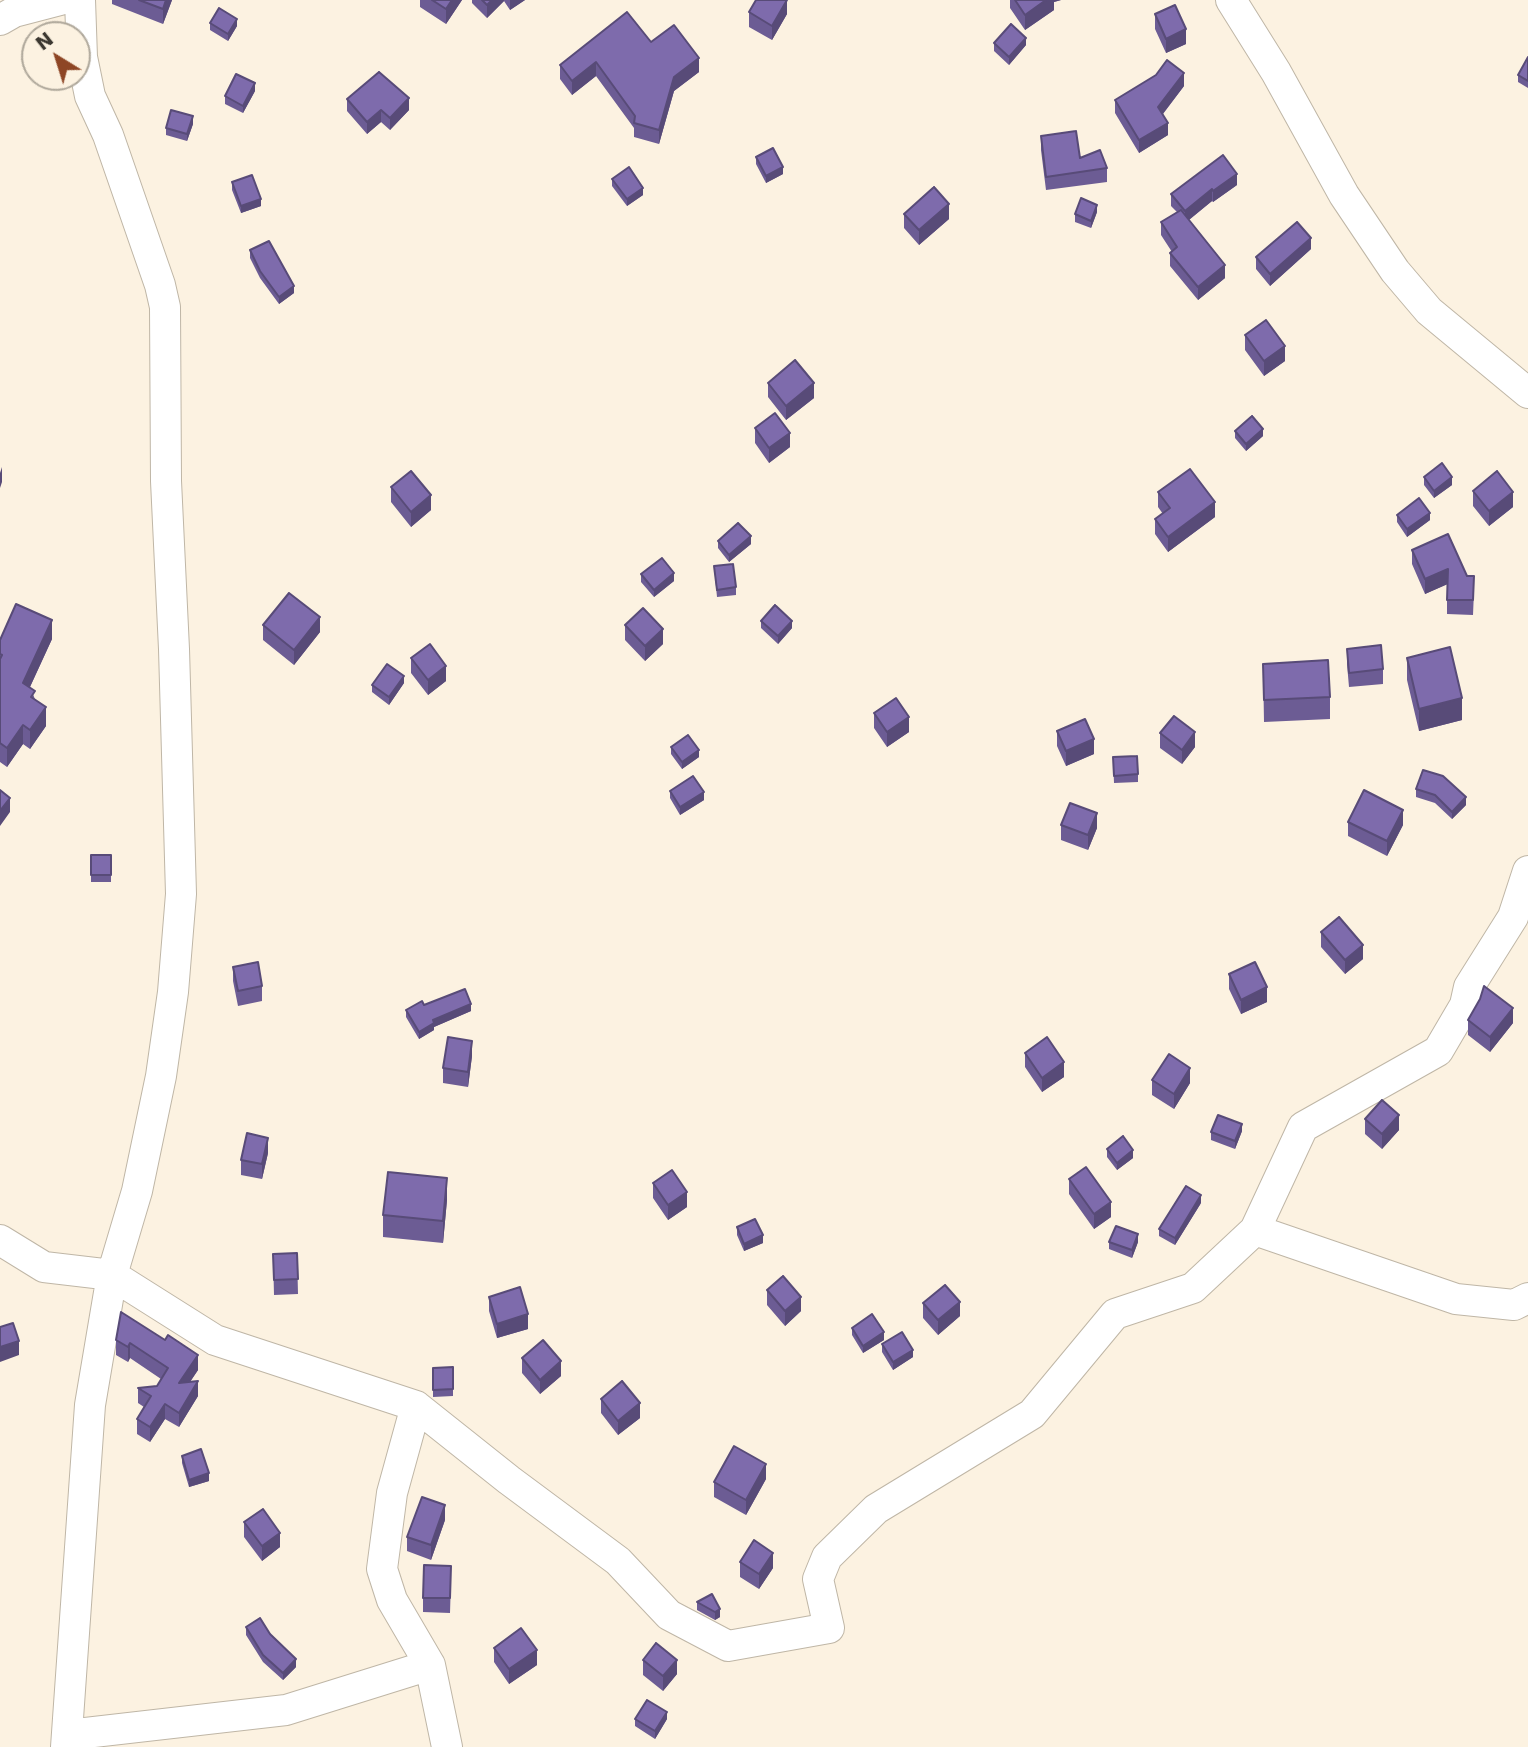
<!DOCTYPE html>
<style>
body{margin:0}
#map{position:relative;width:1528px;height:1747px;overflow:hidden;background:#fcf2e1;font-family:"DejaVu Sans",sans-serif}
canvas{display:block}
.north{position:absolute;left:21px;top:21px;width:70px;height:70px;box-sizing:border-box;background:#fcf2e1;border:2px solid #afa89b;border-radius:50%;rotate:322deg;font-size:19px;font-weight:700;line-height:28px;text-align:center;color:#3c3831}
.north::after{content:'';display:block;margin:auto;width:24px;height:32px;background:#8e4625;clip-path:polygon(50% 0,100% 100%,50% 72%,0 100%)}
</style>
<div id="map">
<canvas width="1528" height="1747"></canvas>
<div class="north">N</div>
</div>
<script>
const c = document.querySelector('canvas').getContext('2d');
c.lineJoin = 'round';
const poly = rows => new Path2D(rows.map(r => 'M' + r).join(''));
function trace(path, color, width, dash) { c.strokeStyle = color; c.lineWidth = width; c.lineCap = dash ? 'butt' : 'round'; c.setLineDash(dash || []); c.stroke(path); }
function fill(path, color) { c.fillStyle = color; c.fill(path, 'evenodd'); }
const minor = poly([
 [1231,0,1276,72,1344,195,1395,271,1429,311,1528,393],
 [0,20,14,12,60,0],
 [1255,1230,1456,1299,1514,1305,1528,1298],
 [0,1240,44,1267,112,1275,215,1340,416,1406,509,1480,618,1561,669,1615,728,1646,829,1628,818,1579,827,1557,876,1509,1032,1414,1115,1314,1193,1288,1255,1230,1303,1127,1438,1051,1465,1005,1469,987,1513,917,1528,871],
 [416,1406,392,1493,382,1569,392,1600,430,1665,447,1747],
 [68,1735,286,1710,430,1665],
 [66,1747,90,1405,112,1275,137,1191,161,1076,173,992,181,894,174,649,166,481,165,307,160,285,108,135,90,96,82,57,80,0]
]);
const wall = poly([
 [112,0,172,0,163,24,112,4],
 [420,0,462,0,446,24,420,7],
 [472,0,525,0,510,10,504,1,487,18,472,3],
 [1010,0,1061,0,1054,2,1054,10,1025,30,1010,8],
 [749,12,787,14,772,40,749,27],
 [1155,14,1186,44,1166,53,1155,29],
 [210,23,237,26,228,41,210,30],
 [651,42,699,72,674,91,659,144,634,137,634,128,596,76,572,95,560,79,560,65],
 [994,43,1026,45,1009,65,994,51],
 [1528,57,1528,88,1518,82,1518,75],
 [1184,86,1163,114,1168,135,1139,153,1115,113,1115,100],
 [255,91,243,113,225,104,225,96],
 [347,99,409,110,390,130,381,122,367,134,347,111],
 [193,124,187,141,166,135,166,128],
 [1041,136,1080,158,1107,168,1107,182,1046,190,1041,150],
 [756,157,783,174,766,183,756,164],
 [612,179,643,195,627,206,612,186],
 [232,182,261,206,241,213,232,190],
 [1237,185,1213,202,1212,201,1189,220,1225,278,1198,300,1170,266,1170,253,1172,252,1161,235,1161,222,1177,212,1171,206,1171,194],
 [1097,212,1091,228,1075,222,1075,214],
 [904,214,949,219,919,245,904,228],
 [1311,249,1270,286,1256,269,1256,257],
 [250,250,294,293,279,304,260,278,250,258],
 [1245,335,1285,361,1264,376,1245,350],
 [768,383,814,398,786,420,768,397],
 [755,428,790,447,769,463,755,443],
 [1235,431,1263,436,1246,451,1235,438],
 [1424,477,1452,485,1434,498,1424,485],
 [391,487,431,510,411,527,391,502],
 [1473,491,1513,507,1489,526,1473,506],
 [1158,492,1215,517,1168,552,1155,534,1155,519,1163,514,1158,507],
 [1397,515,1430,520,1407,537,1397,522],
 [718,541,751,544,729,562,718,548],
 [1412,550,1474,591,1473,615,1447,614,1447,584,1425,594,1412,564],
 [714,566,736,587,736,595,717,597],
 [641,574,674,581,654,597,641,582],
 [761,621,792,628,778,644,761,628],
 [263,625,320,632,294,665,263,640],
 [625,625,663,644,645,661,625,640],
 [52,639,30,687,46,726,30,749,23,744,7,767,0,762,0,640],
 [1347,649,1383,669,1383,684,1349,687,1347,664],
 [411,658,446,681,428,695,411,673],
 [1407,658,1462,720,1419,731,1407,680],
 [1263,664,1330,697,1330,719,1264,722],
 [404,683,389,705,372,692,372,685],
 [874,713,909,732,887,747,874,728],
 [1057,731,1094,754,1066,766,1057,746],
 [1160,733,1195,747,1182,764,1160,748],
 [671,747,699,757,682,769,671,754],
 [1113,757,1138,774,1138,782,1114,783],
 [1416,789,1466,805,1452,819,1435,803,1416,797],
 [670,791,704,800,680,815,670,798],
 [1348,822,1403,825,1387,856,1348,836],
 [1061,825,1097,828,1088,850,1061,840],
 [91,855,111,855,111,882,91,882],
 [1321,932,1363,959,1345,974,1321,947],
 [233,967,262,986,262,1001,238,1006,233,981],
 [1229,974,1267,1002,1241,1014,1229,989],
 [424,1005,471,1011,434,1027,434,1030,419,1039,406,1017,406,1010],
 [1468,1020,1513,1023,1490,1052,1468,1035],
 [1025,1053,1064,1077,1042,1092,1025,1067],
 [472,1056,468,1087,443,1083,443,1068],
 [1152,1080,1190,1083,1174,1109,1152,1095],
 [1365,1119,1399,1130,1382,1149,1365,1134],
 [1242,1131,1235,1149,1211,1140,1211,1132],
 [1107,1149,1133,1158,1117,1170,1107,1157],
 [268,1153,262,1179,241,1175,241,1160],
 [1069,1179,1111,1217,1094,1229,1069,1194],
 [653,1183,687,1207,668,1220,653,1198],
 [447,1200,443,1243,383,1237,383,1215],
 [1201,1203,1175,1245,1159,1236,1159,1229],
 [737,1227,763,1243,744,1251,737,1235],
 [1109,1242,1138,1242,1132,1258,1109,1249],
 [297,1253,298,1294,274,1295,273,1254],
 [767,1290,801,1311,785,1326,767,1305],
 [489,1297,528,1329,497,1338,489,1311],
 [923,1303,960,1316,938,1335,923,1318],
 [121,1312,198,1370,190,1382,198,1396,179,1427,165,1419,150,1442,137,1434,137,1419,144,1407,138,1403,138,1388,157,1386,161,1379,130,1358,128,1362,116,1355,116,1340],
 [852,1328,884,1340,863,1353,852,1335],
 [882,1344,913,1357,893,1370,882,1352],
 [522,1358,561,1376,540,1394,522,1373],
 [453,1367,453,1396,433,1397,433,1368],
 [601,1399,640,1418,618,1435,601,1413],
 [182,1456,209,1481,189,1487,182,1463],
 [766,1479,746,1515,714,1497,714,1482],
 [445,1520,431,1560,407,1551,407,1537],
 [244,1522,280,1547,262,1561,244,1537],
 [740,1562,773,1568,759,1589,740,1577],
 [451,1580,450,1613,423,1612,423,1598],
 [712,1594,720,1617,715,1620,697,1610,697,1602],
 [246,1627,270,1634,296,1667,283,1680,263,1662,246,1635],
 [494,1648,537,1665,509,1684,494,1662],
 [643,1660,677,1674,663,1691,643,1675],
 [635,1719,667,1719,655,1739,635,1726]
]);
const shadedWall = poly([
 [166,0,172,0,163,24,163,9],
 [452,0,462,0,446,24,446,9],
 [492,0,504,0,504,1,487,18,487,5],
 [510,0,525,0,510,10],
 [787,0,787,14,772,40,772,26],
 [1046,0,1061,0,1054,2,1054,10,1025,30,1025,15],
 [237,19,237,26,228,41,228,34],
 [1186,29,1186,44,1166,53,1166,39],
 [1026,38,1026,45,1009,65,1009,57],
 [699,58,699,72,674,91,659,144,659,130,674,77],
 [596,62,596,76,572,95,572,81],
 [1184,73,1184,86,1158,120,1158,107],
 [255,83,255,91,243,113,243,106],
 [409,98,409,110,390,130,390,118],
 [381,110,381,122,367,134,367,122],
 [193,116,193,124,187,141,187,134],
 [1168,123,1168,135,1139,153,1139,140],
 [783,167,783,174,766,183,766,176],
 [1237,174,1237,185,1213,202,1213,191],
 [643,188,643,195,627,206,627,199],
 [1212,189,1212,201,1185,223,1185,211],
 [261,199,261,206,241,213,241,206],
 [949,204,949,219,919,245,919,230],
 [1097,205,1097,212,1091,228,1091,221],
 [1311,238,1311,249,1270,286,1270,274],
 [1225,265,1225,278,1198,300,1198,287],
 [294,286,294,293,279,304,279,297],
 [1285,346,1285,361,1264,376,1264,361],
 [814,383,814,398,786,420,786,406],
 [1263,429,1263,436,1246,451,1246,444],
 [790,433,790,447,769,463,769,448],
 [2,467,2,482,0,488,0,473],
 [1452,477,1452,485,1434,498,1434,491],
 [1513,492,1513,507,1489,526,1489,511],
 [431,495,431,510,411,527,411,512],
 [1215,502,1215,517,1168,552,1168,537],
 [1430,513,1430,520,1407,537,1407,529],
 [751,536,751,544,729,562,729,555],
 [1448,569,1448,584,1425,594,1425,579],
 [674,573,674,581,654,597,654,590],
 [320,617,320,632,294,665,294,650],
 [52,620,52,639,23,702,23,683],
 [792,621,792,628,778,644,778,636],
 [663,629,663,644,645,661,645,646],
 [446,666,446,681,428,695,428,680],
 [404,676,404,683,389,705,389,697],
 [1462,698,1462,720,1419,731,1419,709],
 [46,707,46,726,30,749,30,730],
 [909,717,909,732,887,747,887,732],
 [23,725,23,744,7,767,7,748],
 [1195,732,1195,747,1182,764,1182,750],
 [1094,739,1094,754,1066,766,1066,751],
 [699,750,699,757,682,769,682,762],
 [704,792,704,800,680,815,680,807],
 [1466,797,1466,805,1452,819,1452,812],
 [10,798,10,812,0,826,0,811],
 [1403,810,1403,825,1387,856,1387,841],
 [1097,813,1097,828,1088,850,1088,835],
 [1363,945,1363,959,1345,974,1345,960],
 [1267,987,1267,1002,1241,1014,1241,1000],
 [471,1004,471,1011,434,1027,434,1030,419,1039,419,1032,433,1020],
 [1513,1008,1513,1023,1490,1052,1490,1037],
 [472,1041,472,1056,468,1087,468,1072],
 [1064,1062,1064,1077,1042,1092,1042,1078],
 [1190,1068,1190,1083,1174,1109,1174,1094],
 [1399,1115,1399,1130,1382,1149,1382,1134],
 [1242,1124,1242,1131,1235,1149,1235,1141],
 [268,1138,268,1153,262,1179,262,1164],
 [1133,1150,1133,1158,1117,1170,1117,1163],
 [447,1178,447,1200,443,1243,443,1221],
 [687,1192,687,1207,668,1220,668,1205],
 [1201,1195,1201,1203,1175,1245,1175,1238],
 [1111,1202,1111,1217,1094,1229,1094,1214],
 [1138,1234,1138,1242,1132,1258,1132,1250],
 [763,1235,763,1243,744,1251,744,1244],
 [801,1297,801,1311,785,1326,785,1311],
 [960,1302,960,1316,938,1335,938,1320],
 [528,1314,528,1329,497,1338,497,1324],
 [884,1332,884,1340,863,1353,863,1346],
 [19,1341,19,1355,0,1362,0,1347],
 [130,1343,130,1358,128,1362,128,1347],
 [913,1350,913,1357,893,1370,893,1362],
 [198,1355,198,1370,179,1398,179,1383],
 [561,1361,561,1376,540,1394,540,1380],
 [198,1381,198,1396,179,1427,179,1413],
 [640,1403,640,1418,618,1435,618,1421],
 [165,1404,165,1419,150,1442,150,1427],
 [766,1464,766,1479,746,1515,746,1500],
 [209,1473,209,1481,189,1487,189,1480],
 [445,1505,445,1520,431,1560,431,1545],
 [280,1533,280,1547,262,1561,262,1546],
 [773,1553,773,1568,759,1589,759,1574],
 [720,1609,720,1617,715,1620,715,1612],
 [537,1650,537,1665,509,1684,509,1669],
 [296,1659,296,1667,283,1680,283,1673],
 [677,1660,677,1674,663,1691,663,1676],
 [667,1712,667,1719,655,1739,655,1731]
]);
const building = poly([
 [139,0,166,0,163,9,139,0],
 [432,0,452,0,446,9,432,0],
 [482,0,492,0,487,5,482,0],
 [756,0,787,0,772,26,749,12,756,0],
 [1015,0,1046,0,1025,15,1015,0],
 [1175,5,1186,29,1166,39,1155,14,1175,5],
 [219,8,237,19,228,34,210,23,219,8],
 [627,12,651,42,674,25,699,58,674,77,659,130,634,123,635,116,596,62,572,81,560,65,627,12],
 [1011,24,1026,38,1009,57,994,43,1011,24],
 [1528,57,1528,81,1518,75,1528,57],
 [1167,60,1184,73,1158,107,1168,123,1139,140,1115,100,1156,75,1167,60],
 [379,72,409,98,390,118,381,110,367,122,347,99,379,72],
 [236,74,255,83,243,106,225,96,236,74],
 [171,110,193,116,187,134,166,128,171,110],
 [1076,131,1080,158,1100,150,1107,168,1046,177,1041,136,1076,131],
 [773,148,783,167,766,176,756,157,773,148],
 [1223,155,1237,174,1213,191,1212,189,1185,211,1171,194,1223,155],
 [629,167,643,188,627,199,612,179,629,167],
 [252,175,261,199,241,206,232,182,252,175],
 [934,187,949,204,919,230,904,214,934,187],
 [1081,198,1097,205,1091,221,1075,214,1081,198],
 [1181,210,1225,265,1198,287,1170,253,1177,247,1161,222,1181,210],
 [1297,222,1311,238,1270,274,1256,257,1297,222],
 [269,241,294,286,279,297,260,271,250,250,269,241],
 [1266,320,1285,346,1264,361,1245,335,1266,320],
 [795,360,814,383,786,406,768,383,795,360],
 [775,413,790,433,769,448,755,428,775,413],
 [1252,416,1263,429,1246,444,1235,431,1252,416],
 [1442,463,1452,477,1434,491,1424,477,1442,463],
 [1190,469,1215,502,1168,537,1155,519,1170,508,1158,492,1190,469],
 [411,471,431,495,411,512,391,487,411,471],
 [1497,471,1513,492,1489,511,1473,491,1497,471],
 [1419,498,1430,513,1407,529,1397,515,1419,498],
 [738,523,751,536,729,555,718,541,738,523],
 [1448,534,1467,576,1474,576,1473,600,1447,600,1448,569,1425,579,1412,550,1448,534],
 [662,558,674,573,654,590,641,574,662,558],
 [733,564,736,587,717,590,714,566,733,564],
 [289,593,320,617,294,650,263,625,289,593],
 [16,604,52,620,23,683,35,691,31,697,46,707,30,730,23,725,7,748,0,743,0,659,2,655,0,654,0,640,16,604],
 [775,605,792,621,778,636,761,621,775,605],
 [643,608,663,629,645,646,625,625,643,608],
 [430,644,446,666,428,680,411,658,430,644],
 [1381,645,1383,669,1349,673,1347,649,1381,645],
 [1450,647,1462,698,1419,709,1407,658,1450,647],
 [1328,660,1330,697,1264,700,1263,664,1328,660],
 [387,664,404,676,389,697,372,685,387,664],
 [896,698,909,717,887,732,874,713,896,698],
 [1174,716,1195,732,1182,750,1160,733,1174,716],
 [1085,719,1094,739,1066,751,1057,731,1085,719],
 [688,735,699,750,682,762,671,747,688,735],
 [1137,756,1138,774,1114,776,1113,757,1137,756],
 [1423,770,1443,776,1466,797,1452,812,1435,795,1416,789,1423,770],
 [693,776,704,792,680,807,670,791,693,776],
 [0,790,10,798,0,811,0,790],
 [1364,790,1403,810,1387,841,1348,822,1364,790],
 [1070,803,1097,813,1088,835,1061,825,1070,803],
 [91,855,111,855,111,875,91,875,91,855],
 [1339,917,1363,945,1345,960,1321,932,1339,917],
 [258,962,262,986,238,991,233,967,258,962],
 [1255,962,1267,987,1241,1000,1229,974,1255,962],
 [1484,986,1513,1008,1490,1037,1468,1020,1480,999,1484,986],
 [465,989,471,1004,433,1020,434,1023,419,1032,406,1010,422,1001,424,1005,465,989],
 [448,1037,472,1041,468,1072,443,1068,448,1037],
 [1047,1037,1064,1062,1042,1078,1025,1053,1047,1037],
 [1169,1054,1190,1068,1174,1094,1152,1080,1169,1054],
 [1382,1100,1399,1115,1382,1134,1365,1119,1382,1100],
 [1218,1115,1242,1124,1235,1141,1211,1132,1218,1115],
 [247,1133,268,1138,262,1164,241,1160,247,1133],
 [1123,1136,1133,1150,1117,1163,1107,1149,1123,1136],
 [1086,1167,1111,1202,1094,1214,1069,1179,1086,1167],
 [672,1170,687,1192,668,1205,653,1183,672,1170],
 [388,1172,447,1178,443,1221,383,1215,388,1172],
 [1186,1186,1201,1195,1175,1238,1159,1229,1186,1186],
 [755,1219,763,1235,744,1244,737,1227,755,1219],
 [1116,1226,1138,1234,1132,1250,1109,1242,1116,1226],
 [297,1253,298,1279,274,1280,273,1254,297,1253],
 [783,1276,801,1297,785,1311,767,1290,783,1276],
 [945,1285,960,1302,938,1320,923,1303,945,1285],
 [520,1287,528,1314,497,1324,489,1297,520,1287],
 [121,1312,165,1340,168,1335,198,1355,179,1383,198,1381,179,1413,165,1404,150,1427,137,1419,151,1396,138,1388,157,1386,168,1368,130,1343,128,1347,116,1340,121,1312],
 [872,1314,884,1332,863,1346,852,1328,872,1314],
 [13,1323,19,1341,0,1347,0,1327,13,1323],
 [902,1332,913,1350,893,1362,882,1344,902,1332],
 [543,1340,561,1361,540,1380,522,1358,543,1340],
 [453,1367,453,1389,433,1390,433,1368,453,1367],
 [622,1381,640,1403,618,1421,601,1399,622,1381],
 [734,1446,766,1464,746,1500,714,1482,734,1446],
 [201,1449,209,1473,189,1480,182,1456,201,1449],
 [422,1497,445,1505,431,1545,407,1537,422,1497],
 [263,1509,280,1533,262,1546,244,1522,263,1509],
 [754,1540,773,1553,759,1574,740,1562,754,1540],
 [424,1565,451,1566,450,1598,423,1598,424,1565],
 [712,1594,720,1609,715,1612,697,1602,712,1594],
 [260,1618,270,1634,296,1659,283,1673,263,1655,246,1627,260,1618],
 [521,1628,537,1650,509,1669,494,1648,521,1628],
 [656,1643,677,1660,663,1676,643,1660,656,1643],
 [647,1700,667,1712,655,1731,635,1719,647,1700]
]);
trace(minor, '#bfb6a6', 32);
trace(minor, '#fff', 30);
fill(wall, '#6c5c94');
fill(shadedWall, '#584b78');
fill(building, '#7e6bac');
trace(building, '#584b78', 2);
</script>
